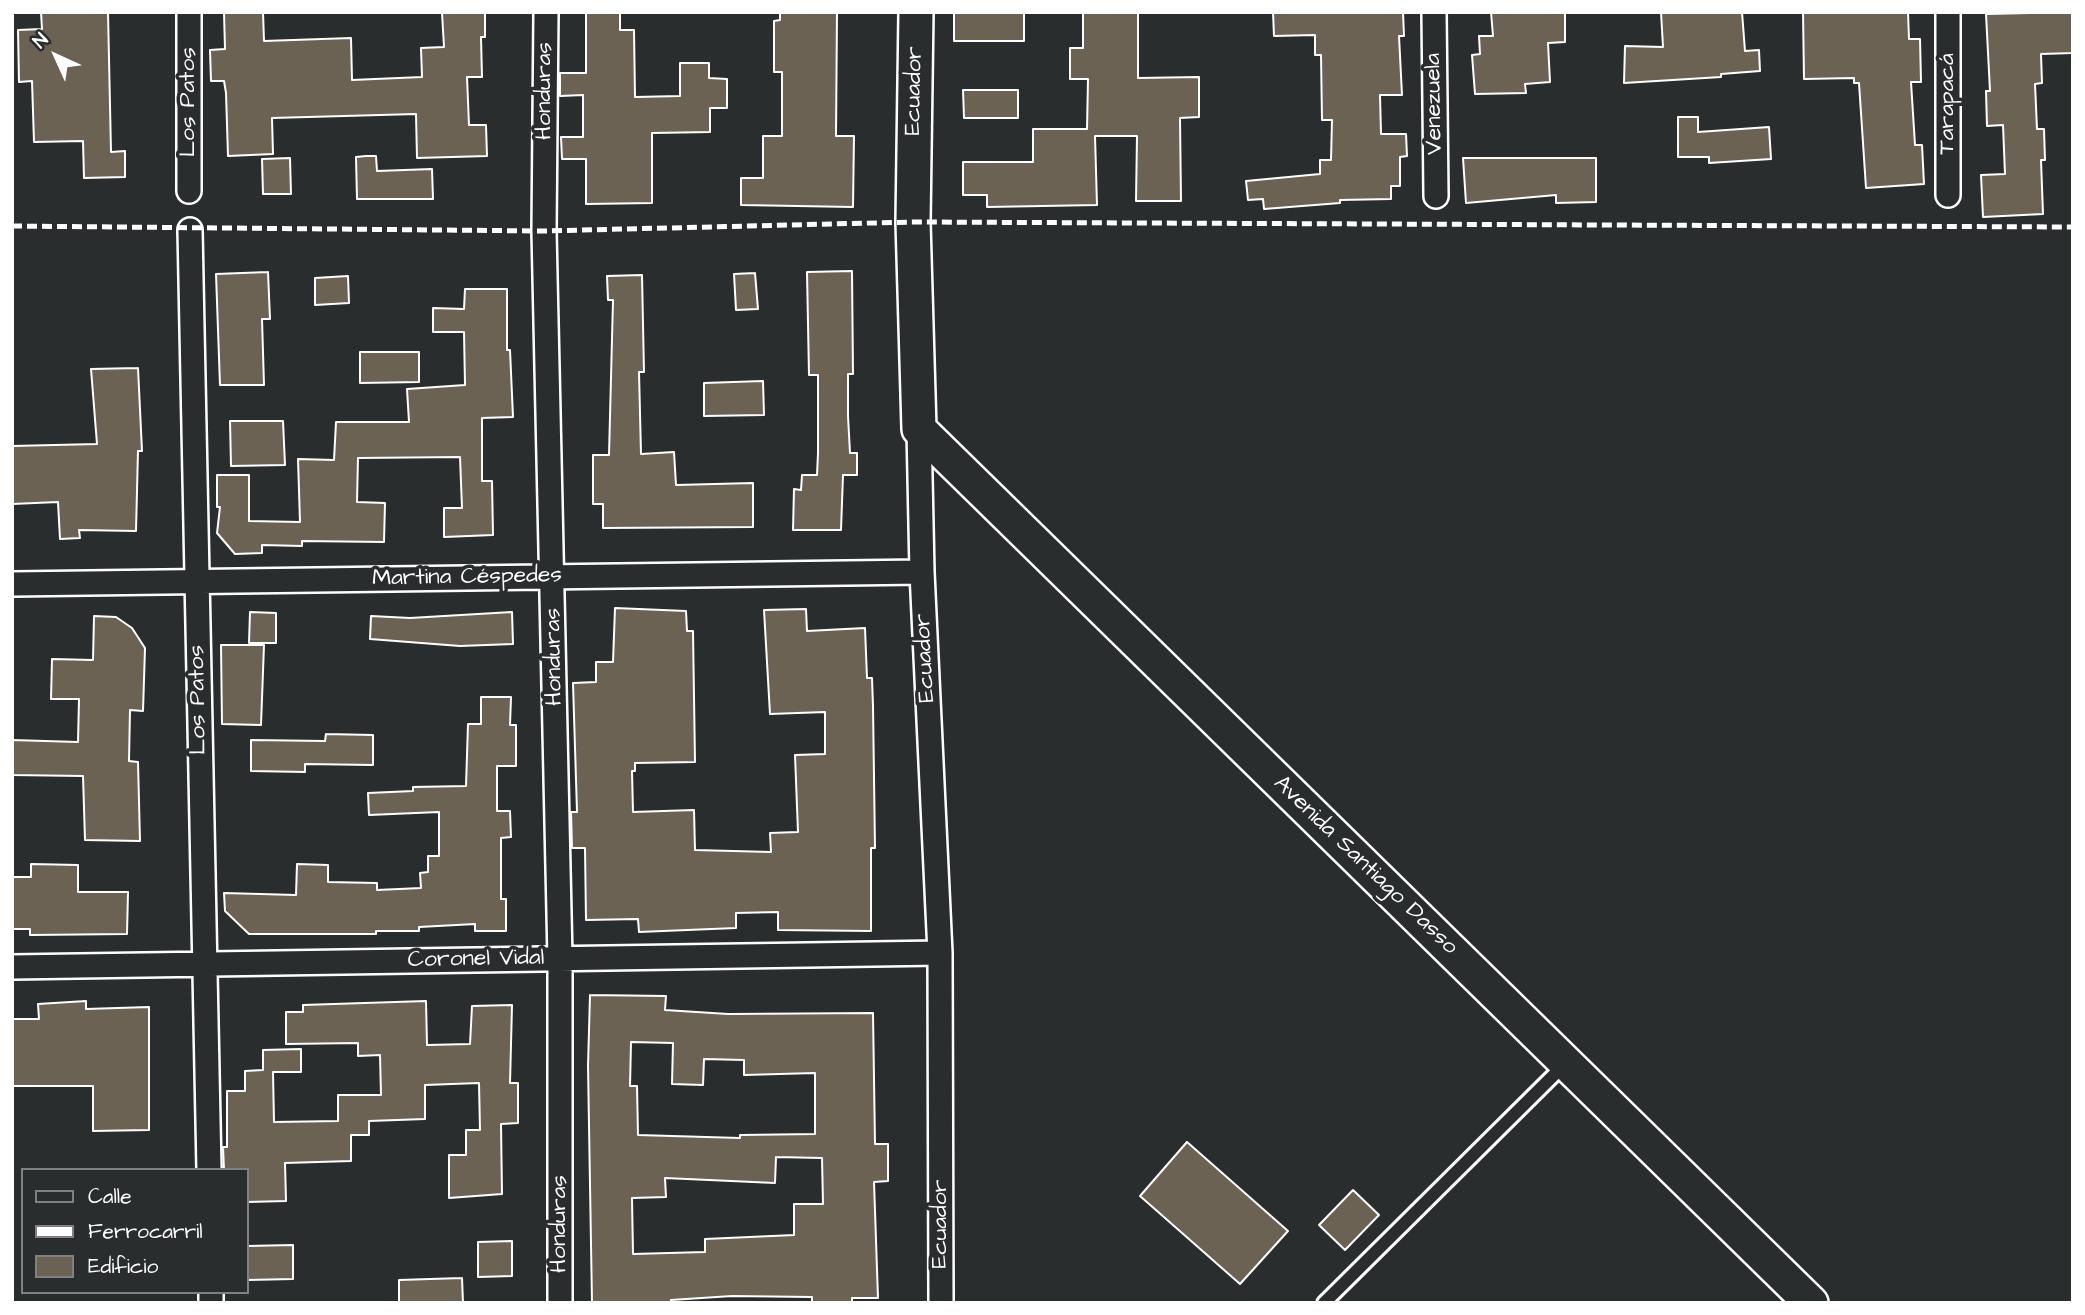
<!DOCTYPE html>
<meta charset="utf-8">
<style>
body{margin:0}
#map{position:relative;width:2085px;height:1315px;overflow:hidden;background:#2a2d2e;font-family:"Architects Daughter",sans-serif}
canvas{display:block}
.frame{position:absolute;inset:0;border:14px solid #fff;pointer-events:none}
.legend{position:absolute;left:21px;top:1168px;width:228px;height:126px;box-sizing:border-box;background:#2a2d2e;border:2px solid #7f8182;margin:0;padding:9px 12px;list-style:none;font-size:21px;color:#fff}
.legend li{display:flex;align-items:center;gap:14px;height:35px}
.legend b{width:35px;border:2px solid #7f8182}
.north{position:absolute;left:21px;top:21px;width:70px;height:70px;-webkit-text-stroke:5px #2a2d2e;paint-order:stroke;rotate:315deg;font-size:19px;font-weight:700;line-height:28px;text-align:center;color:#fff}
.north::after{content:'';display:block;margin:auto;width:24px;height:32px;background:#fff;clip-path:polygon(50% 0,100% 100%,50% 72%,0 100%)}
</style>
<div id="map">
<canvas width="2085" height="1315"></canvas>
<div class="frame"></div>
<ul class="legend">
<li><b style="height:9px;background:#2a2d2e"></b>Calle</li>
<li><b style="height:9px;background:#fff"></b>Ferrocarril</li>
<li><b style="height:19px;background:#6c6253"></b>Edificio</li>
</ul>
<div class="north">N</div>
</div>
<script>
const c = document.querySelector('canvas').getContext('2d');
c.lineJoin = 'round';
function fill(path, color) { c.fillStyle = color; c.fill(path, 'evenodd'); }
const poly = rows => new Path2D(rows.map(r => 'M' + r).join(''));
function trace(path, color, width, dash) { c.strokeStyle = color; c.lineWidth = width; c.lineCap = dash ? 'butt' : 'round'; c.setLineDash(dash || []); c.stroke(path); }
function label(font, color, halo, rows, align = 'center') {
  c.font = font + ' "Architects Daughter",sans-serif'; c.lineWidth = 7; c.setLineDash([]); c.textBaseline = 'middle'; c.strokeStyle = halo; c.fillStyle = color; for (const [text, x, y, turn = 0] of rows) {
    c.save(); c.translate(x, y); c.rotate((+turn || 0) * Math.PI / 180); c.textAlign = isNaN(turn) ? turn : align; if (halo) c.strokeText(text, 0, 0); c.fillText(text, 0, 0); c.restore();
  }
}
const building = poly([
 [41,12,108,12,111,152,125,151,125,177,84,178,83,141,34,142,32,81,19,82,18,30,42,29,41,12],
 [224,12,263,12,264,41,351,38,352,80,422,77,421,48,444,47,442,13,485,12,485,37,481,37,482,77,467,77,469,125,486,125,487,156,417,158,416,114,272,118,273,154,228,156,226,93,224,81,211,81,210,50,225,49,224,12],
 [586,12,620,12,620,30,634,30,635,97,680,96,680,63,709,63,709,78,727,79,727,108,710,108,710,132,652,133,652,203,586,204,586,159,562,159,561,137,583,137,583,95,560,96,560,73,586,73,586,12],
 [780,12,837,12,836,136,854,136,853,207,741,205,741,178,763,178,763,136,782,136,782,72,774,72,774,21,780,20,780,12],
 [954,12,1024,12,1024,41,954,41,954,12],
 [1083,12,1138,12,1138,78,1199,77,1199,117,1180,118,1181,201,1136,201,1137,136,1095,136,1097,205,987,207,987,195,963,195,963,162,1033,162,1033,129,1087,129,1088,79,1070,79,1070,48,1083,48,1083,12],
 [1273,12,1403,12,1404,36,1399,36,1402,95,1380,95,1381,134,1406,134,1407,156,1400,157,1400,186,1391,186,1391,199,1340,200,1340,203,1264,209,1263,199,1248,200,1246,181,1320,174,1320,160,1331,160,1332,120,1322,120,1321,55,1315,55,1315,35,1274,36,1273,12],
 [1491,12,1565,12,1565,42,1548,43,1550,82,1525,84,1526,93,1475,94,1472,55,1480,54,1479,36,1493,36,1491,12],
 [1661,12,1742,12,1745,51,1759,50,1760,71,1721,74,1721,77,1624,83,1625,46,1663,47,1661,12],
 [1803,12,1908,12,1909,39,1920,39,1921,82,1911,82,1915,145,1922,145,1924,184,1866,188,1859,83,1854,83,1854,78,1804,79,1803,12],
 [2073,12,2073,53,2041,54,2042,83,2035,84,2037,129,2044,129,2045,160,2041,160,2043,214,1983,217,1981,175,2005,174,2003,125,1987,126,1986,91,1990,91,1986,14,2073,12],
 [963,90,1018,90,1018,118,964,118,963,90],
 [1678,117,1698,117,1698,132,1769,127,1771,159,1709,163,1709,157,1678,157,1678,117],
 [366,156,376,156,377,171,432,169,433,199,357,199,356,157,366,156],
 [290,158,291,194,263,194,262,159,290,158],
 [1463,158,1596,158,1596,202,1556,203,1556,195,1466,203,1463,158],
 [852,271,853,374,848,374,848,416,850,453,857,453,857,475,843,475,841,530,793,530,794,489,801,490,802,475,817,475,818,453,818,375,809,375,807,272,852,271],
 [268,272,270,319,262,319,264,385,220,385,216,274,268,272],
 [755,273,758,309,736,310,734,274,755,273],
 [642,275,644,372,639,372,641,454,674,452,676,485,753,483,753,527,603,528,603,504,593,504,593,455,609,455,613,300,608,300,607,276,642,275],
 [348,276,349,303,315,305,315,278,348,276],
 [465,289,507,289,507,350,510,350,513,417,482,418,482,481,492,481,493,535,444,537,444,508,462,508,460,457,358,458,357,502,385,503,384,542,302,541,302,546,262,545,262,553,235,554,217,533,220,507,217,507,217,475,249,475,249,521,300,522,298,459,334,460,336,422,409,422,407,389,465,385,464,332,433,332,433,308,464,309,465,289],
 [360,352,419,352,419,382,360,383,360,352],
 [138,368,142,451,138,451,136,531,79,530,80,538,60,539,58,502,12,504,12,446,97,444,91,369,138,368],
 [763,381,764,415,704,416,704,383,763,381],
 [230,421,283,421,285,465,231,466,230,421],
 [615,608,686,611,687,631,693,631,695,762,635,763,635,771,632,771,633,812,694,810,695,850,771,852,770,833,798,832,795,755,825,754,825,712,770,714,764,610,806,609,807,631,865,628,867,678,872,678,873,706,875,848,871,848,871,931,778,930,778,912,736,913,736,928,639,932,638,919,586,920,585,848,572,848,571,812,577,812,573,683,596,682,596,662,613,662,615,608],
 [250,612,276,613,276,643,249,643,250,612],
 [512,612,513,644,460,646,370,639,371,616,410,618,512,612],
 [94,616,116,617,132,628,145,648,143,711,130,710,129,761,138,762,140,841,85,840,83,776,12,775,12,740,78,742,79,699,51,699,52,659,93,660,94,616],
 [221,645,264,645,261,725,222,724,221,645],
 [481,697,511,697,510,725,516,725,516,766,497,766,497,811,510,811,511,837,501,838,501,899,506,899,506,931,475,931,475,924,419,927,419,931,376,931,376,934,249,934,225,911,224,893,296,895,297,864,328,865,328,882,377,883,377,890,421,888,420,873,428,872,428,856,439,856,439,812,369,815,368,793,413,791,413,787,466,786,468,724,481,724,481,697],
 [326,734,373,735,373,765,305,764,305,772,251,771,251,740,325,741,326,734],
 [31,864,78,865,78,892,128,892,127,934,30,935,30,929,12,929,12,877,31,877,31,864],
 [590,995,666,996,665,1010,728,1014,873,1013,875,1144,888,1144,888,1181,874,1182,878,1298,852,1298,852,1303,812,1303,812,1297,732,1296,671,1300,671,1303,592,1303,588,1066,590,995],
 [631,1042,673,1043,672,1084,703,1085,704,1059,744,1060,744,1075,815,1073,815,1134,740,1135,740,1138,638,1135,637,1086,630,1086,631,1042],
 [776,1157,822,1158,823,1204,794,1204,794,1235,705,1239,705,1252,633,1254,632,1198,666,1197,665,1178,775,1183,776,1157],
 [86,1001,86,1009,149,1007,149,1130,93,1131,93,1086,12,1086,12,1019,39,1019,38,1004,86,1001],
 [426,1001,427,1045,470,1044,472,1006,512,1005,510,1083,518,1083,518,1123,501,1124,502,1194,449,1198,449,1155,466,1155,466,1130,480,1130,479,1083,425,1085,425,1119,369,1121,369,1135,351,1135,351,1161,285,1163,286,1201,247,1202,247,1170,224,1170,223,1147,227,1147,227,1091,245,1091,245,1071,263,1070,263,1050,301,1049,301,1072,273,1072,274,1122,338,1121,338,1095,381,1095,380,1055,358,1056,358,1043,286,1044,286,1012,303,1012,303,1005,426,1001],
 [1187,1142,1288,1231,1240,1284,1140,1196,1187,1142],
 [1353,1190,1379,1215,1345,1250,1319,1225,1353,1190],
 [512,1241,512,1276,478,1277,478,1242,512,1241],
 [293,1245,293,1279,247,1280,247,1246,293,1245],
 [462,1278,463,1303,399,1303,399,1280,462,1278]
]);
const lane = poly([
 [1324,1303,1565,1064]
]);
const street = poly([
 [189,12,189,191],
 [546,12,544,231,560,959,560,1303],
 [1434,12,1436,196],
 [1948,195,1948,12],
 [190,230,209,1170],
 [919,429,922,572,940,953,941,1303],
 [12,584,922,572],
 [12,967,940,953],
 [211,1292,211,1303]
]);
const secondary = poly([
 [916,12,913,222,919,429,1811,1303]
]);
const rail = poly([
 [12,226,544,231,913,222,2073,227]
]);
const streetNames = [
 ["Honduras",545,91,-90],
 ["Ecuador",915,91,-89],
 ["Los Patos",189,102,-90],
 ["Venezuela",1435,104,-91],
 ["Tarapacá",1948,104,-90],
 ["Martina Céspedes",467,578,-1],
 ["Honduras",555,657,-91],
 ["Ecuador",926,658,-93],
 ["Los Patos",199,700,-91],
 ["Avenida Santiago Dasso",1365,866,44],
 ["Coronel Vidal",476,960,-1],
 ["Honduras",560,1224,-90],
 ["Ecuador",941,1224,-90]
];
fill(building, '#6c6253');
trace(building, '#fff', 2);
trace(lane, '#fff', 18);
trace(street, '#fff', 28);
trace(secondary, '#fff', 38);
trace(lane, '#2a2d2e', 12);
trace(street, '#2a2d2e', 23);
trace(secondary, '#2a2d2e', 33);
trace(rail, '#fff', 5, [10, 5]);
label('23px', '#fff', '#2a2d2e', streetNames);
</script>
